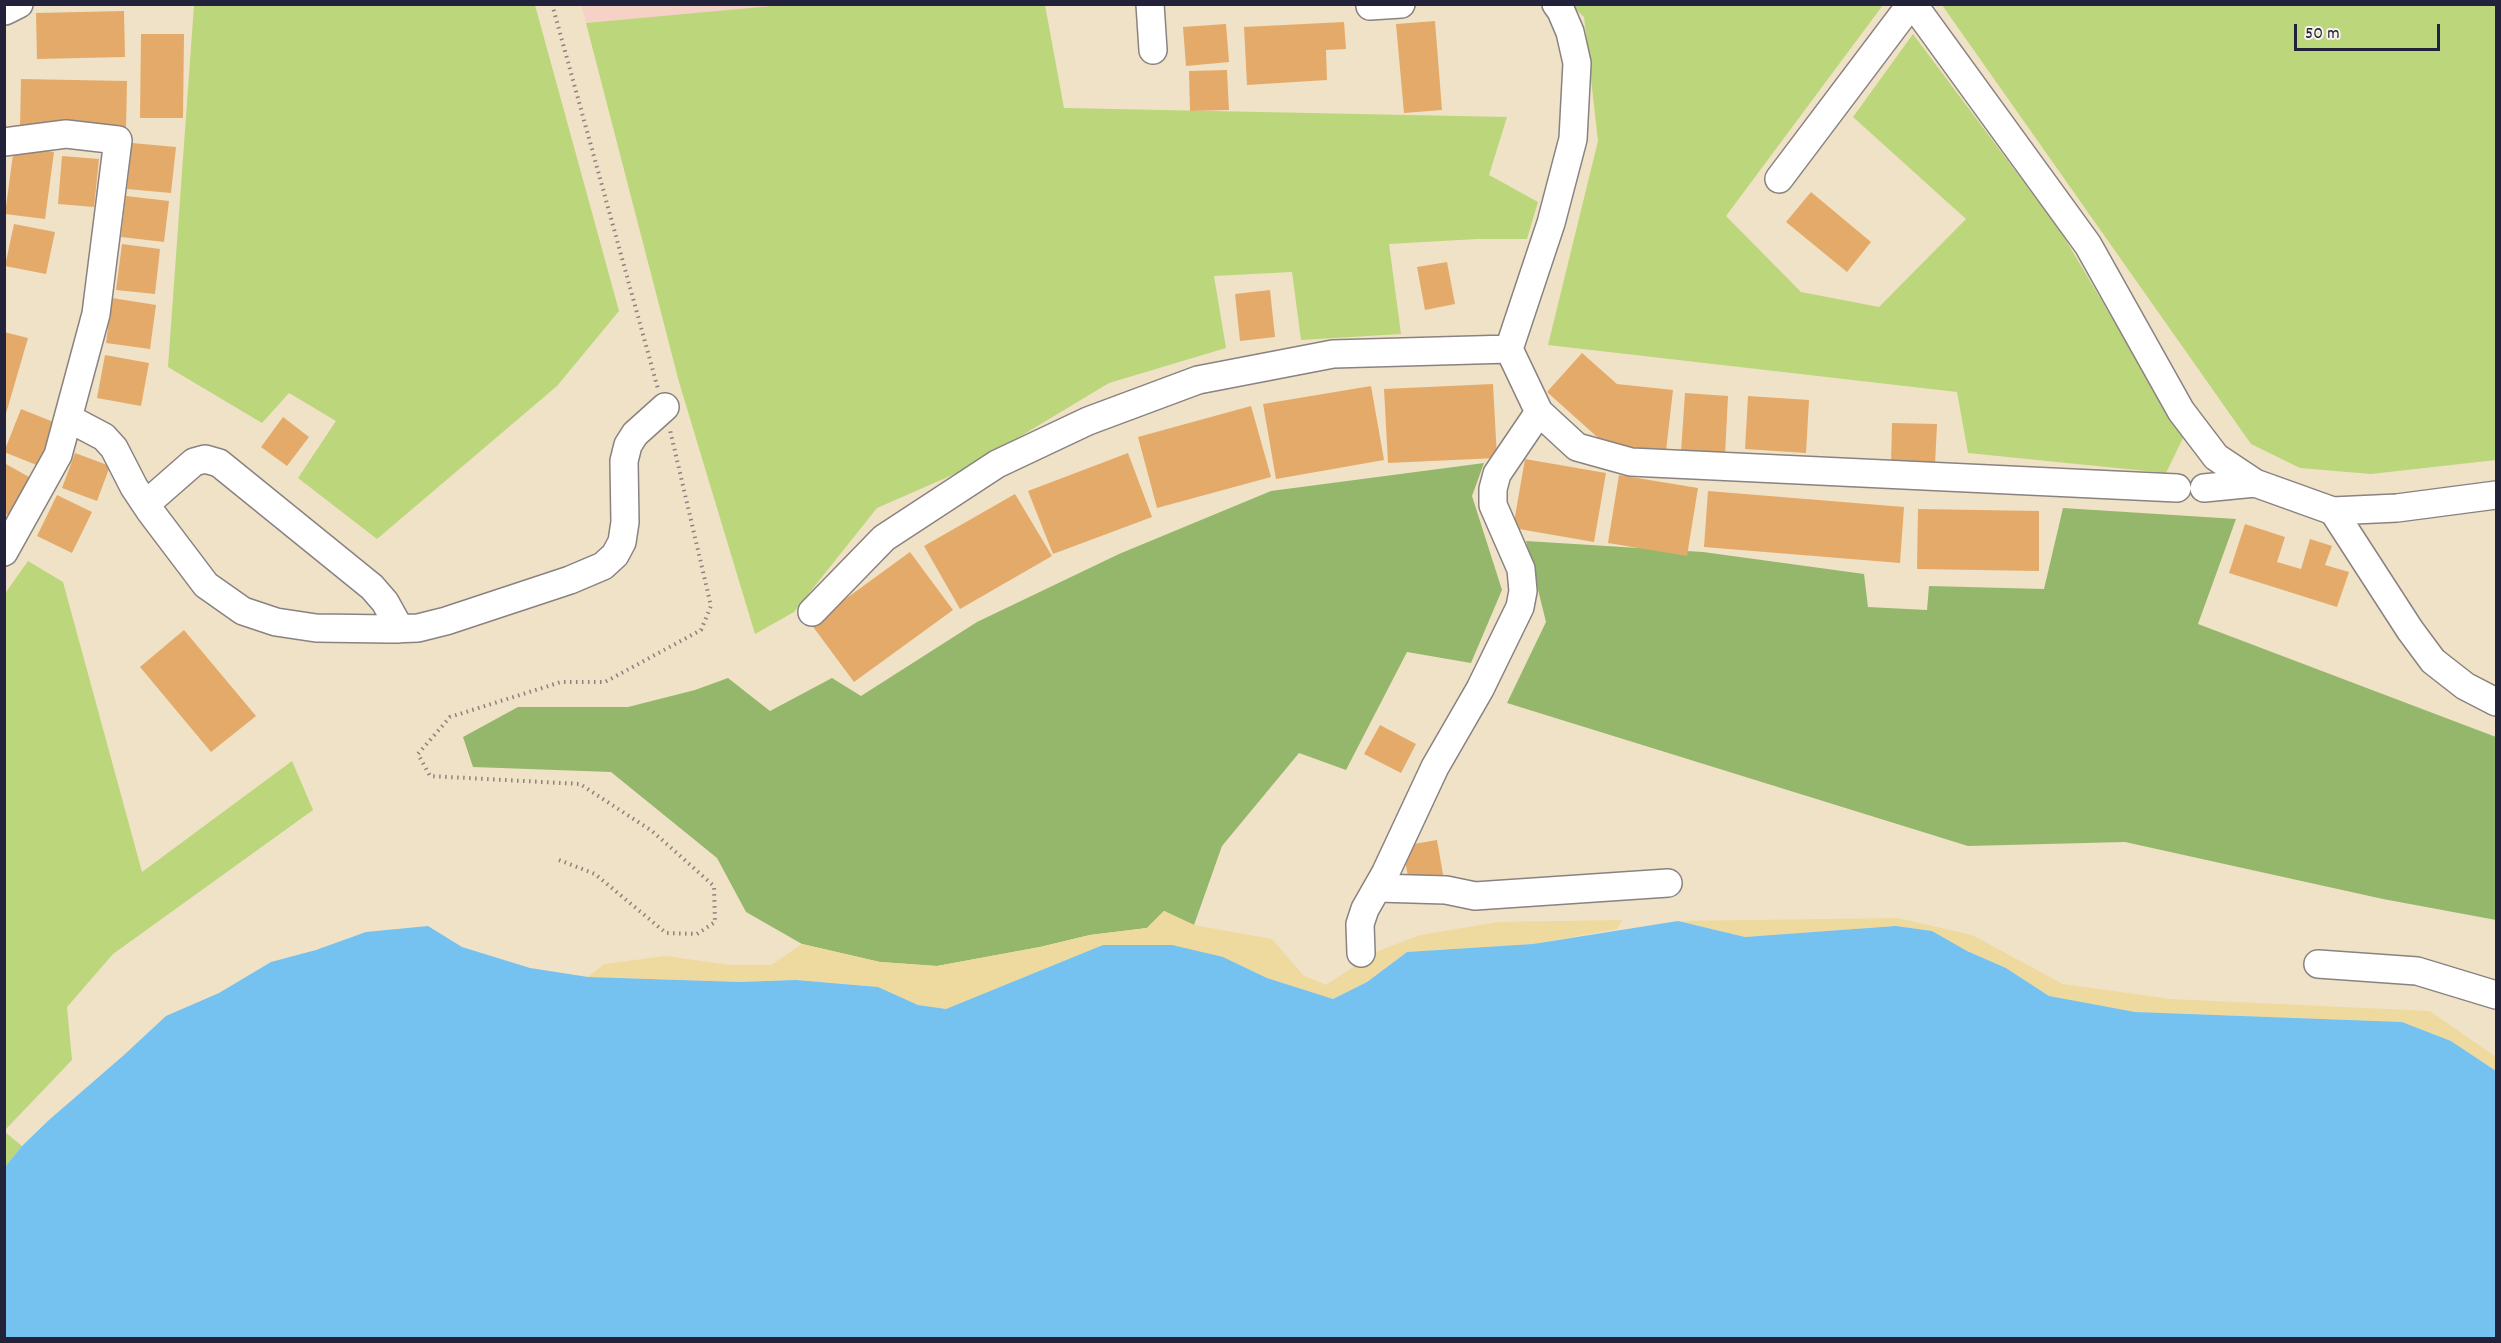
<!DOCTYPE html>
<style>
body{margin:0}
#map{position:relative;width:2501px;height:1343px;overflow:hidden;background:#f0e2c6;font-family:Dekko,sans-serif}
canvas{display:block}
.frame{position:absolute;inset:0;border:6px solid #22223b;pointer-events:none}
.scale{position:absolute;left:2294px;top:24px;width:146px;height:27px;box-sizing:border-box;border:3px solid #22223b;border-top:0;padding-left:8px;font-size:18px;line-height:21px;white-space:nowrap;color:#22223b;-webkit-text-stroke:4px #f7f3e8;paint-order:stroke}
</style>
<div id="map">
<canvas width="2501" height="1343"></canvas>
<div class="frame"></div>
<div class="scale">50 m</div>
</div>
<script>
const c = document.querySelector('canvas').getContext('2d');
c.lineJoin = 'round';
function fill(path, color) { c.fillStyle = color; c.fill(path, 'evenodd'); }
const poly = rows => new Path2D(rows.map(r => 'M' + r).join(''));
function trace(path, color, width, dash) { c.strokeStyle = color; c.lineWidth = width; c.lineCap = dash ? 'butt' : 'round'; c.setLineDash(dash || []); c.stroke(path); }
const built = poly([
 [581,4,794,5,586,23]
]);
const green = poly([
 [794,4,1045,5,1064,108,1507,117,1489,175,1538,202,1527,239,1477,239,1389,244,1401,334,1301,340,1292,272,1214,276,1226,348,1109,383,966,469,877,508,794,612,755,634,679,382,586,23],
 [194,5,535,5,619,311,557,386,377,539,298,478,336,421,289,393,262,423,168,367],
 [1571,5,1883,5,1726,216,1801,292,1879,307,1966,219,1853,117,1913,34,2061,232,2183,438,2166,473,1968,453,1957,392,1548,345,1598,141,1584,17],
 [1942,5,2496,5,2496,460,2371,474,2300,468,2251,444],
 [28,561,63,582,142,872,292,761,313,810,113,954,67,1007,72,1060,5,1130,4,595],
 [5,1132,22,1146,5,1167]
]);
const forest = poly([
 [1484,463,1472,496,1502,590,1471,663,1407,652,1346,770,1299,753,1222,846,1194,925,1164,911,1147,928,1090,935,1040,947,937,966,880,962,802,944,746,912,717,858,611,772,473,767,463,737,518,707,628,707,695,690,728,678,770,711,832,678,861,696,977,622,1119,554,1271,491],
 [2063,508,2236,519,2198,624,2496,737,2496,920,2383,899,2125,842,1968,846,1507,703,1546,622,1526,541,1703,552,1864,574,1868,607,1927,610,1929,586,2044,589]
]);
const sand = poly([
 [1164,911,1194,925,1272,939,1303,975,1326,985,1378,951,1420,935,1498,922,1622,920,1617,929,1533,944,1407,952,1367,982,1333,999,1267,978,1223,957,1103,945,946,1009,918,1005,878,987,796,980,740,982,588,977,604,964,666,956,730,965,771,965,802,944,880,962,937,966,1040,947,1090,935,1147,928],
 [1897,918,1972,935,2063,984,2171,999,2430,1011,2496,1057,2496,1071,2451,1041,2402,1022,2135,1012,2049,996,2006,968,1967,951,1932,931,1896,926,1745,937,1678,921]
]);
const water = poly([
 [1678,921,1745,937,1896,926,1932,931,1967,951,2006,968,2049,996,2135,1012,2402,1022,2451,1041,2496,1071,2496,1338,5,1338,5,1167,22,1146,49,1120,124,1055,166,1016,219,993,271,962,316,950,366,932,428,926,462,947,530,968,588,977,740,982,796,980,878,987,918,1005,946,1009,1103,945,1172,945,1223,957,1267,978,1333,999,1367,982,1407,952,1533,944]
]);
const building = poly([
 [124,11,125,57,37,59,36,13],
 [1435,21,1442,110,1404,113,1396,24],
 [1344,22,1346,49,1326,50,1327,80,1247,85,1244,27],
 [1226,24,1229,62,1186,66,1183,27],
 [141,34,184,34,183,118,140,118],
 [1227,70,1229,110,1190,111,1189,71],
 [21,79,127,81,126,128,20,127],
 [132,143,176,147,171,193,127,189],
 [14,147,54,152,45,219,5,214],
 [62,156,99,159,94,207,58,204],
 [1811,192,1871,242,1847,272,1786,222],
 [126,196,169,201,164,242,121,237],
 [14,224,55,232,46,274,5,266],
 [122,244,160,249,155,294,116,290],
 [1447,262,1455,304,1425,310,1417,267],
 [1270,290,1275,337,1240,341,1235,294],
 [112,298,156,305,150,349,106,343],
 [4,332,28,338,5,417,4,417],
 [1582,353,1617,384,1673,390,1666,451,1605,444,1547,392],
 [105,355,149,363,141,406,97,398],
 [1493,384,1497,458,1388,463,1384,389],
 [1371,386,1384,460,1276,479,1263,404],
 [1685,393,1728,396,1725,455,1681,452],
 [1748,396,1809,400,1806,453,1745,449],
 [1251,406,1271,477,1157,508,1138,437],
 [21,409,56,423,39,466,4,452],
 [283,417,309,437,287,466,261,447],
 [1892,423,1937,424,1935,465,1891,464],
 [75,453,110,466,97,501,62,488],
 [1128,453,1152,517,1053,554,1028,491],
 [1525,459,1606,473,1594,542,1513,528],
 [4,463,31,478,10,516,4,513],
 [1619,475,1698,488,1687,556,1608,543],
 [1708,491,1904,507,1900,563,1704,547],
 [1015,494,1052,556,960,609,924,546],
 [57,495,92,512,72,553,37,536],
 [1918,509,2039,511,2039,571,1917,569],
 [2245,524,2285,537,2277,562,2301,569,2310,539,2332,546,2325,565,2349,572,2337,607,2229,573],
 [910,552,953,610,854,682,811,624],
 [184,630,256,716,211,752,140,667],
 [1380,725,1416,744,1401,773,1364,754],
 [1437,840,1444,880,1410,886,1402,846]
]);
const path = poly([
 [552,4,658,389],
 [559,860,595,874,666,933,697,934,715,922,714,886,652,831,580,784,430,776,418,754,450,717,561,682,605,682,701,630,711,606,670,430]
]);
const minor = poly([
 [1150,4,1153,50],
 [1913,4,2088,245,2181,411,2216,457,2255,483,2333,511,2410,630,2433,661,2465,686,2496,702],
 [1370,6,1401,4],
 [5,11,19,4],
 [4,142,66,134,118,140,96,314,58,455,4,552],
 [1779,179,1911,4],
 [1509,349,1551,223,1573,139,1577,63,1570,32,1561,11,1556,4],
 [68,418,104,437,114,448,134,487,150,511,206,585,243,611,276,622,316,628,390,629,418,628,446,621,570,580,603,566,615,555,622,542,625,522,624,461,628,445,635,434,665,407],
 [2204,488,2255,483],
 [146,504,194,462,205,459,219,463,372,587,385,602,400,629],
 [2333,511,2397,508,2496,495],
 [812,612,884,538,997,464,1088,421,1198,380,1333,354,1509,349,1539,412,1577,447,1631,462,2177,488],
 [1378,888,1446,890,1475,896,1668,883],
 [1361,953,1360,924,1365,909,1385,874,1435,767,1480,689,1520,607,1523,591,1521,569,1493,505,1493,489,1497,474,1539,412],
 [2318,964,2417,971,2496,995]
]);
fill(built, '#f6d1c6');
fill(green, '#bcd67b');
fill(forest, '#95b76b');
fill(sand, '#eeda9e');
fill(water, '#75c1ef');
fill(building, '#e4aa6a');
trace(minor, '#898280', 30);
trace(path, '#898280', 4, [1.5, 4.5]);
trace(minor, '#fff', 27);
</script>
